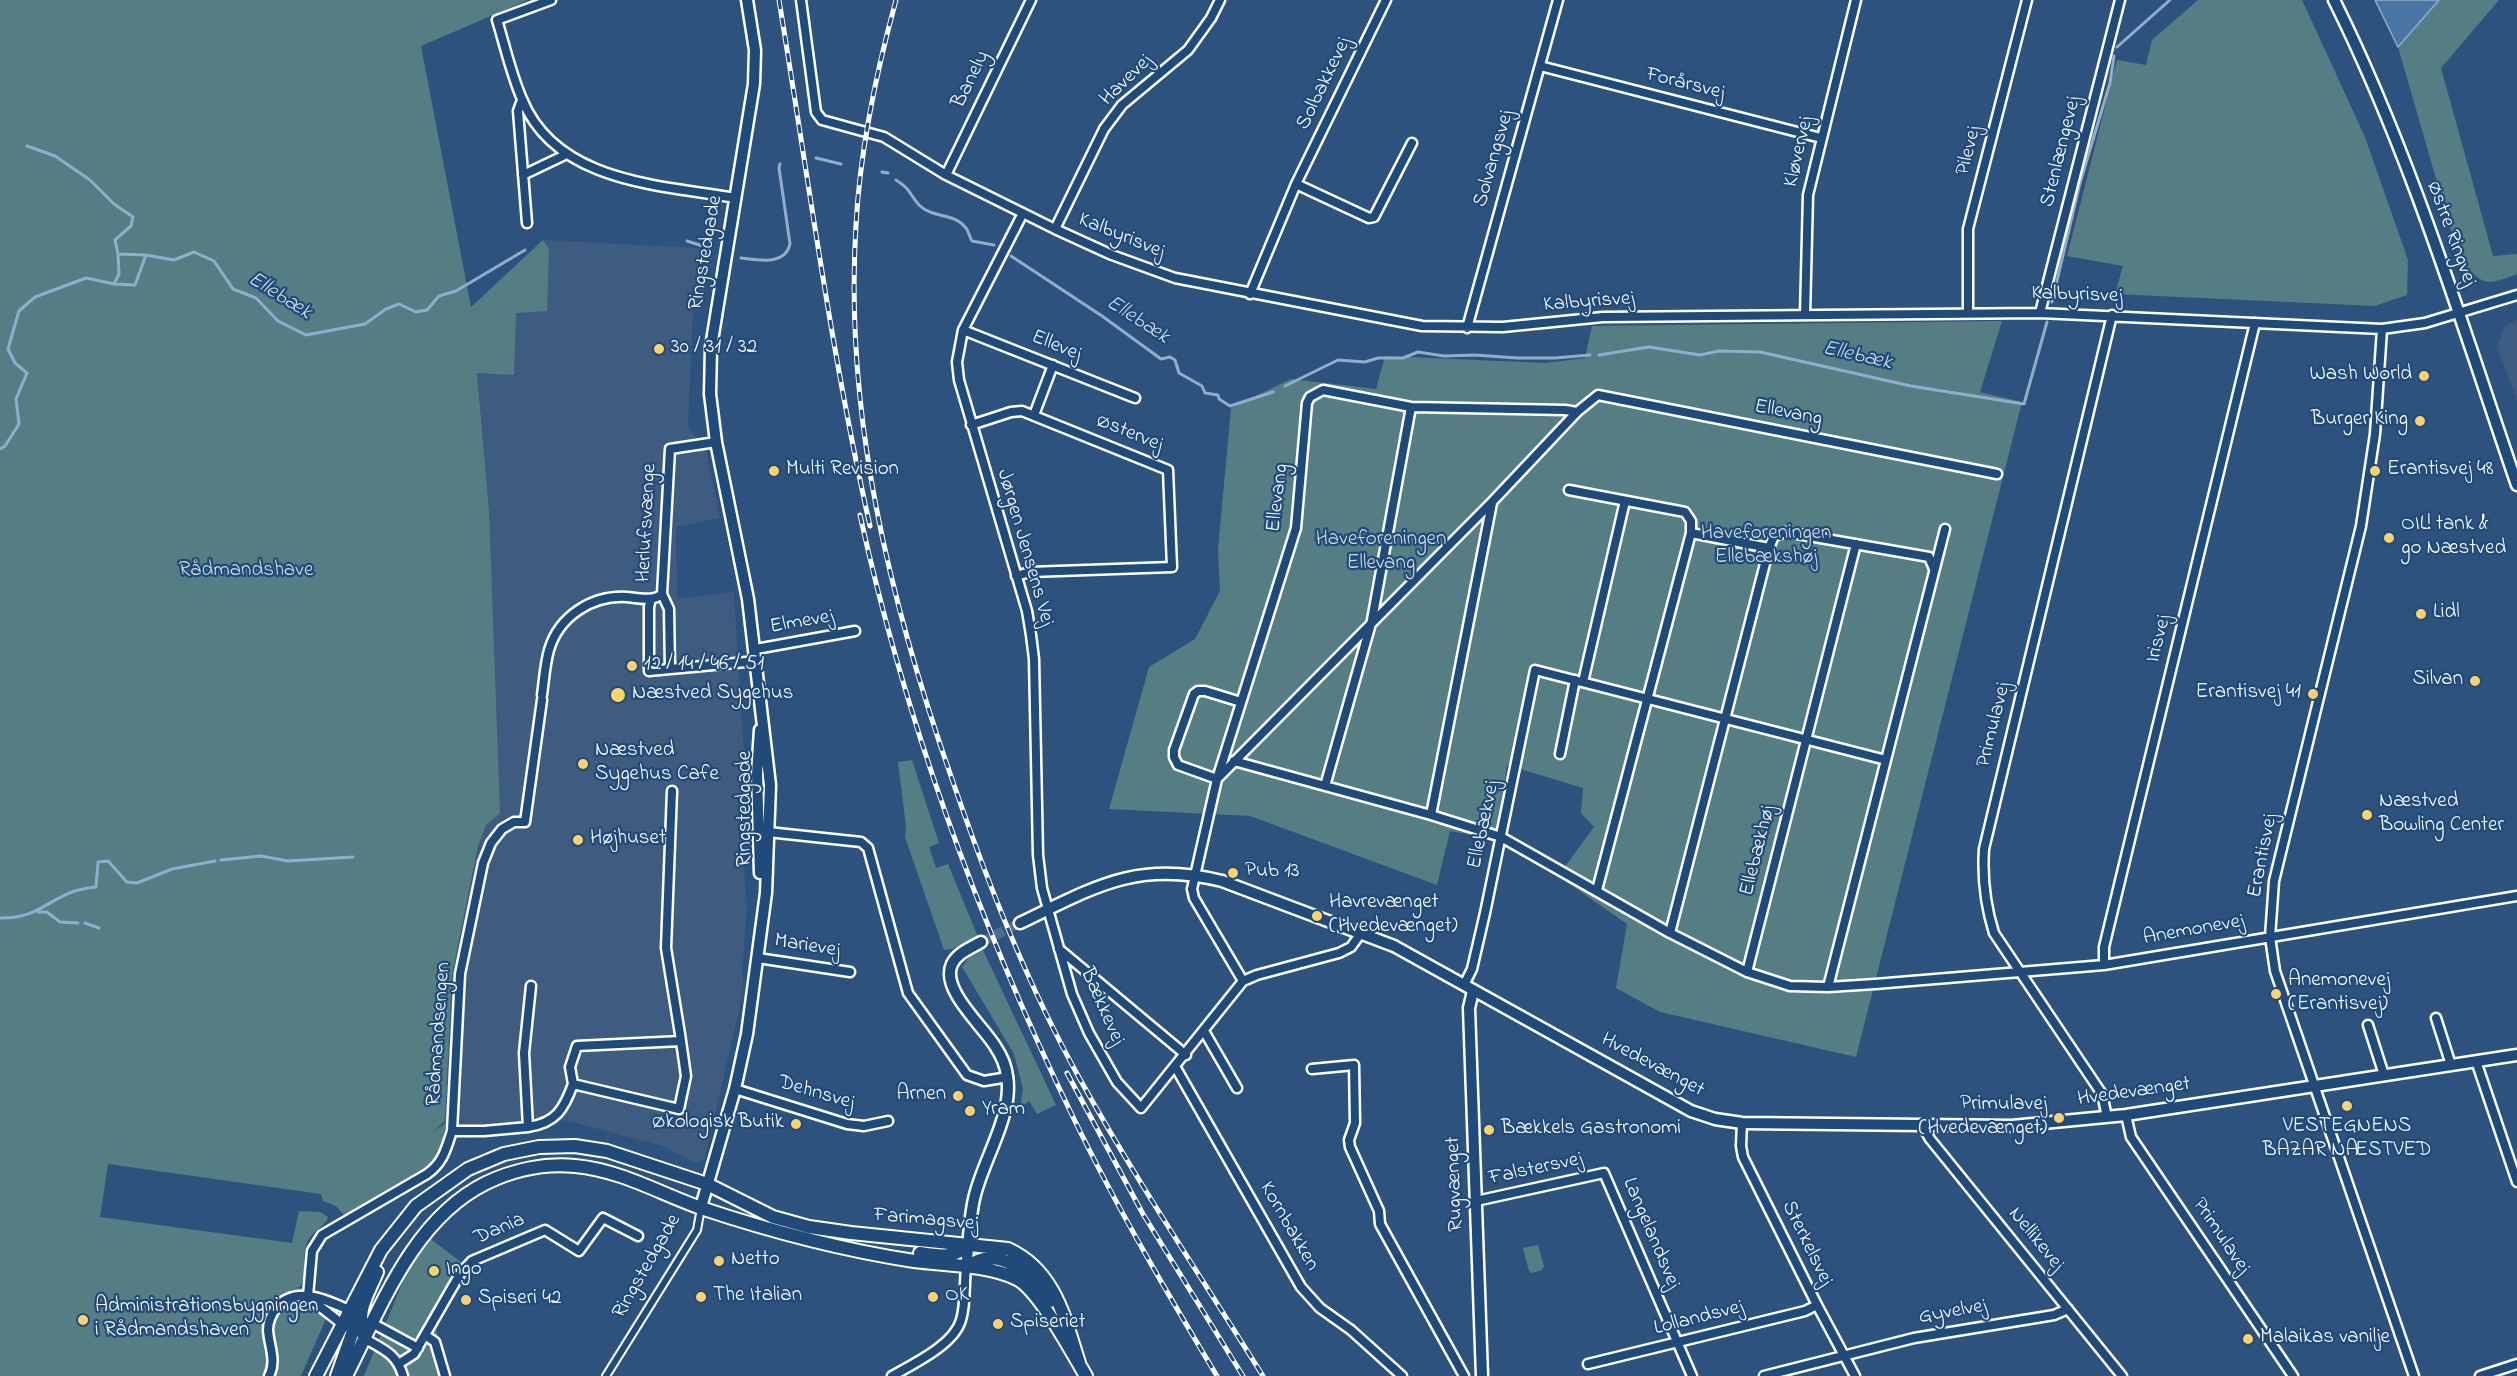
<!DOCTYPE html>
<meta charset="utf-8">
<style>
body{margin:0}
canvas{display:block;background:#2d527d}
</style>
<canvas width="2517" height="1376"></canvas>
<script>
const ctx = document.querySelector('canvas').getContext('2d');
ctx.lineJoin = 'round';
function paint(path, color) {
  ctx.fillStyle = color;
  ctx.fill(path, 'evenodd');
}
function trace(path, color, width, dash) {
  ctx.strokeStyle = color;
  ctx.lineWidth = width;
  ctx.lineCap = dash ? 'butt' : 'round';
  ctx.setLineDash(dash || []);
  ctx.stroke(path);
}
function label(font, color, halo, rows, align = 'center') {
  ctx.font = font + ' "Indie Flower",sans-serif';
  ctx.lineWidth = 4.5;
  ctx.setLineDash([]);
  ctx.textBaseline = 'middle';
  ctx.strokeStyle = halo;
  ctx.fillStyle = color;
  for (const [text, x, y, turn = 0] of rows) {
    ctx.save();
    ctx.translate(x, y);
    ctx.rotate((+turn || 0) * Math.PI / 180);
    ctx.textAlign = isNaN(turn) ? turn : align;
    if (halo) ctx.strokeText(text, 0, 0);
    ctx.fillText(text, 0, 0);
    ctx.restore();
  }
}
paint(new Path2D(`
 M543,240L713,249L703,310L693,311L688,428L706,449L720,518L676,527L677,599L734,592L746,790L744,870L747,906L742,974L744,988L705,1158L696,1163L663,1146L564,1120L544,1129L465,1138L445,1121L452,975L478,846L486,825L489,509L472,308Z
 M2517,319V400L2497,347L2504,328Z`), '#3e5b80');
paint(new Path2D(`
 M0,0H528L421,46L471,307L543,240L549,249L547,311L516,313L514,375L477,373L489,509L500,813L486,825L478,846L452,975L445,1121L433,1132L446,1123L440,1155L425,1171L344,1215L336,1206L323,1201L321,1194L108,1164L100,1217L292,1243L299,1211L320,1212L328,1217C326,1226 314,1230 309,1239C300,1254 309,1273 300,1287L294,1288L312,1289L335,1298L301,1376H0Z
 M2198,0H2302L2365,137L2408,260L2407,295L2375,306L2115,294L2123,266L2067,256L2117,60L2146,65L2152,40Z
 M2439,0H2499L2441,68L2493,256L2517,254V274C2483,287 2483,285 2459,258L2398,47Z
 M2002,321L1980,392L2022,402L1856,1057L1660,1012L1616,988L1627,924L1558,876L1594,827L1581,813L1583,788L1507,765L1496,839L1450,831L1437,885L1250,816L1109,809L1149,667L1195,639L1220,591L1218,549L1231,408L1291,379L1376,389L1385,356L1546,363L1585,358L1592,326Z
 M912,760L939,843L929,847L936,868L948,864L978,937L953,949L944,950L905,837L906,826L898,762Z
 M982,948L1056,1105L1037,1114L1029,1101L1020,1108L1023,1089L1014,1054L962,967L969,957Z
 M428,1237L466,1266L434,1321L449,1376H364L406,1274Z
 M1538,1245L1544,1266L1542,1270L1532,1273L1529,1271L1523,1248Z`), '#547d84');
const water = new Path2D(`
 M2375,0H2439L2398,47Z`);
paint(water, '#4a76a5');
trace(water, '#92adc9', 1.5);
trace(new Path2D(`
 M2117,47L2170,0
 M27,146L55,156L90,180L114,204L133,217L131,226L115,240L118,254
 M816,158L841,164
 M882,172L888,173
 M896,180C912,190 909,194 919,205C933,219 954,212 966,228C969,232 969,236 972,241L994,245
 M687,241L709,248
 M1011,256L1102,316L1161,359L1170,357L1175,360L1179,373L1202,386L1205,393L1218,395L1219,399L1230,406L1273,392
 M741,258C759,260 785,266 790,244L779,168L780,164
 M114,284L135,285L146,255
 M2052,302L2080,183L2110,83L2114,56
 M1599,355L1649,347L1700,355L1719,351L1760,352L1911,386L2024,404L2047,322
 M1285,386L1338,360L1365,362L1378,358H1403L1418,352L1444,356L1475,355L1517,358H1555L1590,355
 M0,449L5,446L19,424L16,399L27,373L15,363L8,349L19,311L35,297L86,278L114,284L119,274L118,254L146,255L174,260L194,252L214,261L233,289L256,298L278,321L306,335L365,324L386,309L399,304L416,312L427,310L439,296L456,291L525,250
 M221,860L261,856L288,861L353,857
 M38,912H47L60,922L78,923
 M0,918C34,919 44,903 72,892C80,889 89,888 96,887L98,862L108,861L127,882L137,883L172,869L215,861
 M85,923L99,928`), '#92adc9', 3);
trace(new Path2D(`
 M981,942L1020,923`), '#4c6c90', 10, [10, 5]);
const pedestrian = new Path2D(`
 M606,1376L697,1230L701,1208`);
const minor = new Path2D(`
 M551,0L497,20C505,46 511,74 522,99C556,183 660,185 736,198
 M801,0L816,112L822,120L884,137L946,175L1055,229L1112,255L1175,278L1422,326L1503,327L1603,317L2040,313L2382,329L2425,323L2517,295
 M1540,66L1821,138
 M522,100L518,111L527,223
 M523,175L567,154
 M946,175L1031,0
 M1296,184L1369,218L1374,217L1412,143
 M1023,213L963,330L957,362L959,380L1027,611L1031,635L1034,659L1038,855L1042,888L1072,994L1089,1033L1117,1082L1141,1108L1243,981L1257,975L1339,953L1351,947L1361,933
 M1055,229L1104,129L1122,105L1188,50L1211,18L1220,0
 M1250,294L1296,184L1386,0
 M1968,313V229L2027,0
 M2040,313L2120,0
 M1805,315L1808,195L1856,0
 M1467,328L1558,0
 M2382,329L2375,434L2361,526L2274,881L2270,937L2275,971L2414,1376
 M963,330L1135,398
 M1034,415L1053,365
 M971,425L1011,412L1022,411L1168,470L1172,567L1030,572L1016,576
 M1569,490L1685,512L1691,521V533L1597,890
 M1691,533L1769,548
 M662,594L669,609L670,669
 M651,599L649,607V671L757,661
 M756,649L855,631
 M1583,682L1625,501
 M542,695C544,681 545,664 549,650C559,616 592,595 627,597C638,598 653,602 662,594L670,449L716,442
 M1241,702L1205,691H1198L1194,694L1174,750V757L1178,765L1217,779L1492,502L1577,412L1598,395L1997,474
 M1560,754L1575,680
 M1234,761L1431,815L1501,837L1670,933L1747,972L1790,986L1828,987L1875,984L2104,965L2517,896
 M1325,786L1372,620L1411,407
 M672,791L666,948L680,1034L686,1076L679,1109L573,1084L570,1067L577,1046L681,1041
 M1431,815L1492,503
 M768,832L861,842L868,848L908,993L967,1075L984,1081L1008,1077
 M1670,933L1769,548L1774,536L1786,532L1929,557L1934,569
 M1059,949L1186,1055
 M758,958L850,972
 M2104,965V947L2255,323
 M1747,972L1856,544
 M1243,981L1194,898L1192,889L1217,779L1296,528L1307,403L1310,397L1323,390L1411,407L1565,410L1577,412
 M1464,985L1472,969L1485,913L1535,670L1886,760
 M1828,987L1945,529
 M2436,1018L2451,1065
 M2368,1025L2384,1075
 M1204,1031L1237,1088
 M2476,1061L2517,1182
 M1176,1068L1301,1287L1320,1308L1351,1330L1402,1376
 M1312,1069L1354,1065L1355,1123L1349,1140L1350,1147L1379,1211L1380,1224L1464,1376
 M735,1089L847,1124L864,1126L888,1121
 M2126,1115L2131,1137L2293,1376
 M2107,1117L2102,1094L1994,933C1985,904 1982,879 1984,849L2112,315
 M1742,1123L1741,1146L1743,1157L1817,1305L1855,1376
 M1922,1125L1930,1139L2122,1376
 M528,1127C556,1123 564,1109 573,1084
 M452,1131H484L528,1127L524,1053L531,986
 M1476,1201L1604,1173L1692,1376
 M308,1296L312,1251L322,1235L427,1174C443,1163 446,1149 452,1131L460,974L483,863L491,843L502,829L514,822H525L542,700
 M309,1298L346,1327
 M370,1322L418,1348
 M425,1335L435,1342L445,1376
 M362,1337C382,1349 397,1353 403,1376
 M400,1363L414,1354L460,1274L472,1261L545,1230L579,1251L603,1218L638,1236
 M1588,1364L1805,1311L1817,1305
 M269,1376C277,1361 269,1346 268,1330C268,1322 271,1315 276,1308C296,1284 330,1301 353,1312
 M892,1376C913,1364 954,1345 961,1320C966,1304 964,1284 966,1268
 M1764,1376L1914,1338L2054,1315L2068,1309
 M2480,1376L2517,1364`);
const tertiary = new Path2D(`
 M2334,0C2411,155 2461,322 2517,485
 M760,730L757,774L760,873
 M1020,923C1095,887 1136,860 1222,881L1394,946L1691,1111L1715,1119L1742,1123L2012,1126L2126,1115L2517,1055
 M1473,991L1469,1008L1482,1376
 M701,1207L735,1089L747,1034L766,893L770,785L748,599L716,442L710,394L711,347L754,84L755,50L747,0
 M966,1268C969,1245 969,1221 974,1199C982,1161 1014,1115 1007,1076C1006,1066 1001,1055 995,1046C983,1026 940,989 952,964C957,953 971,948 981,942`);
const secondary = new Path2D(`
 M920,1253C939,1256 955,1259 969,1244
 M966,1268C999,1241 1031,1276 1050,1301
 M365,1339C355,1311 366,1298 377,1272
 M316,1376L381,1250L416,1206L468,1169L504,1154L539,1147L575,1146L607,1151L707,1184L773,1217L809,1227L851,1233L1008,1249C1056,1271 1065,1320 1080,1366
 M337,1376L353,1331L351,1317
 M346,1376C381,1307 413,1219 486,1183C513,1170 545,1163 575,1166C620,1170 659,1193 701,1208C770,1231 842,1250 914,1261C946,1265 989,1265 1017,1279C1039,1290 1072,1353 1086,1376`);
trace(pedestrian, '#fff', 10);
trace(minor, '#fff', 13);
trace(tertiary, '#fff', 15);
trace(secondary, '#fff', 16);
trace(pedestrian, '#1f4a7a', 6);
trace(minor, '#1f4a7a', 8);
trace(tertiary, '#1f4a7a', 10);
trace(secondary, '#1f4a7a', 12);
const rail = new Path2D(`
 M779,0C808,176 831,353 870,526
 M896,0C876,73 860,150 856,225C844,416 890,603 953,782C988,884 1028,986 1081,1081C1137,1182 1202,1278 1263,1376
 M860,515C906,724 980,925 1073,1117C1116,1206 1166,1291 1217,1376
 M1067,1073L1143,1214L1243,1376`);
trace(rail, '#fff', 5);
trace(rail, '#1f4a7a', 3, [9]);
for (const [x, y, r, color] of [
 [659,349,6,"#ffd166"],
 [2424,376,6,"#ffd166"],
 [2420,421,6,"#ffd166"],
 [774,471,6,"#ffd166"],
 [2375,471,6,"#ffd166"],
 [2389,538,6,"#ffd166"],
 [2421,614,6,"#ffd166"],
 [632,666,6,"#ffd166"],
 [2475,681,6,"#ffd166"],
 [2313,694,6,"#ffd166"],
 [618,695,8,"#ffd166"],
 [583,764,6,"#ffd166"],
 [2367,815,6,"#ffd166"],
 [578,840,6,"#ffd166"],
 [1233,873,6,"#ffd166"],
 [1317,916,6,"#ffd166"],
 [2276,994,6,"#ffd166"],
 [958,1096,6,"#ffd166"],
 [2347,1106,6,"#ffd166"],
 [970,1111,6,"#ffd166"],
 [2059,1118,6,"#ffd166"],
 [796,1124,6,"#ffd166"],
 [1489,1130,6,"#ffd166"],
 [719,1261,6,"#ffd166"],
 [434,1271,6,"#ffd166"],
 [701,1297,6,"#ffd166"],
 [933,1297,6,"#ffd166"],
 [466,1300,6,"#ffd166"],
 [83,1320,6,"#ffd166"],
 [998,1324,6,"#ffd166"],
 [2248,1339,6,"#ffd166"]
]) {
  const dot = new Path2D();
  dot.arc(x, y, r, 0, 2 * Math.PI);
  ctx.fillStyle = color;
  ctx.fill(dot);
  trace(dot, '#1f4a7a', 2);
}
label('21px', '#fff', '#1f4a7a', [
 ["Banely",972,80,-64],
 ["Havevej",1127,81,-44],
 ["Solbakkevej",1325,84,-64],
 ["Forårsvej",1685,85,14],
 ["Pilevej",1970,151,-76],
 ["Kløvervej",1800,152,-77],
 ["Stenlængevej",2062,152,-76],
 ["Solvangsvej",1495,159,-74],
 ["Østre Ringvej",2450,234,70],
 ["Kalbyrisvej",1121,237,22],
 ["Ringstedgade",707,253,-80],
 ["Kalbyrisvej",2077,296,2],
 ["Kalbyrisvej",1589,303,-4],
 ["Ellevej",1056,347,22],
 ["Ellevang",1788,414,11],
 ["Østervej",1129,434,22],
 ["Ellevang",1279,498,-83],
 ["Herlufsvænge",648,523,-87],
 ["Jørgen Jensens Vej",1024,548,74],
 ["Elmevej",802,623,-10],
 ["Irisvej",2160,639,-76],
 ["Primulavej",1995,725,-76],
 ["Ringstedgade",747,809,-90],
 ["Ellebækvej",1485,825,-78],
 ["Ellebækhøj",1759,851,-76],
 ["Erantisvej",2264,856,-79],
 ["Anemonevej",2194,931,-10],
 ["Marievej",807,947,9],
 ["Bækkevej",1101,1007,66],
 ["Rådmandsengen",440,1034,-86],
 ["Hvedevænget",1652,1066,28],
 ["Hvedevænget",2134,1093,-8],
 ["Dehnsvej",816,1094,16],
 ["Falstersvej",1536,1170,-12],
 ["Rugvænget",1456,1184,-92],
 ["Farimagsvej",926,1221,5],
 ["Kornbakken",1288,1227,60],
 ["Dania",500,1230,-23],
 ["Langelandsvej",1650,1234,67],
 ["Primulavej",2220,1237,56],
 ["Nellikevej",2035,1240,51],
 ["Sterkelsvej",1806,1244,64],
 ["Ringstedgade",648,1267,-60],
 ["Gyvelvej",1953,1313,-10],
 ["Lollandsvej",1699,1319,-14]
]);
label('21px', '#fff', '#1f4a7a', [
 ["30 / 31 / 32",671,349],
 ["Wash World",2412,376,"right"],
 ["Burger King",2408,421,"right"],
 ["Multi Revision",786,471],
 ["Erantisvej 48",2387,471],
 ["OIL! tank &",2401,526],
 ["go Næstved",2401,550],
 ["Lidl",2433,614],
 ["12 / 14 / 46 / 51",644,666],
 ["Silvan",2463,681,"right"],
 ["Erantisvej 41",2301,694,"right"],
 ["Næstved Sygehus",632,695],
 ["Næstved",595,752],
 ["Sygehus Cafe",595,776],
 ["Næstved",2379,803],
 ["Bowling Center",2379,827],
 ["Højhuset",590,840],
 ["Pub 13",1245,873],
 ["Havrevænget",1329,904],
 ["(Hvedevænget)",1329,928],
 ["Anemonevej",2288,982],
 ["(Erantisvej)",2288,1006],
 ["Arnen",946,1096,"right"],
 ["Primulavej",2047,1106,"right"],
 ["(Hvedevænget)",2047,1130,"right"],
 ["Yram",982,1111],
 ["Økologisk Butik",784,1124,"right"],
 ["VESTEGNENS",2347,1128,"center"],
 ["BAZAR NÆSTVED",2347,1152,"center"],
 ["Bækkels Gastronomi",1501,1130],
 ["Netto",731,1261],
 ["Ingo",446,1271],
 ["The Italian",713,1297],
 ["OK",945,1297],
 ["Spiseri 42",478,1300],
 ["Administrationsbygningen",95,1308],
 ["i Rådmandshaven",95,1332],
 ["Spiseriet",1010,1324],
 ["Malaikas vanilje",2260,1339]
], 'left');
label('21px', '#d4dee0', '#1f4a7a', [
 ["Haveforeningen",1766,535],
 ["Ellebækshøj",1766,559],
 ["Haveforeningen",1381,541],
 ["Ellevang",1381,565],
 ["Rådmandshave",246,572]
]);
label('italic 22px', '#d2dde8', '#1f4a7a', [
 ["Ellebæk",279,297,32],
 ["Ellebæk",1137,321,33],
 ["Ellebæk",1857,357,13]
]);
</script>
